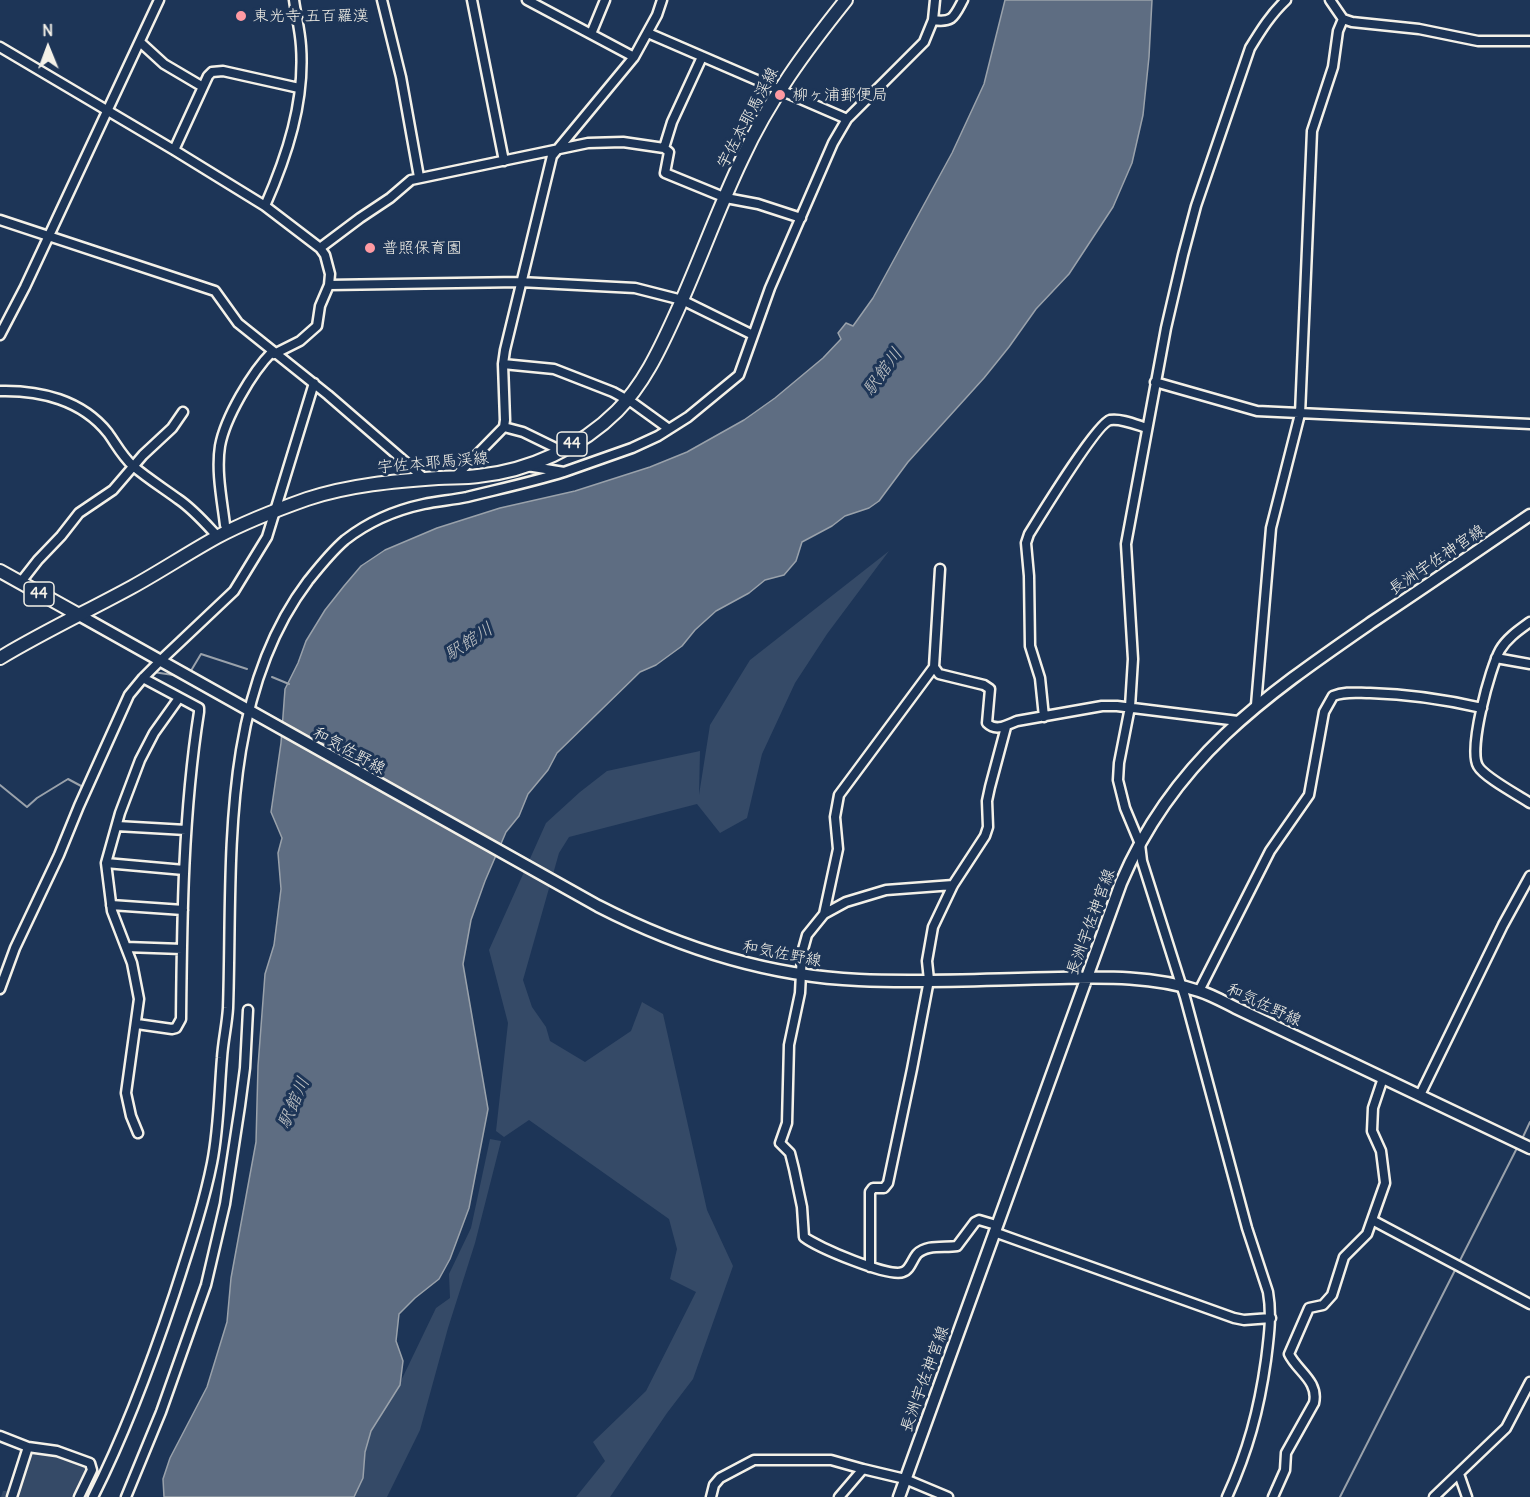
<!DOCTYPE html>
<meta charset="utf-8">
<style>
body{margin:0}
#map{position:relative;width:1530px;height:1497px;overflow:hidden;background:#1d3557;font-family:Delius,sans-serif}
canvas{display:block}
.north{position:absolute;left:18px;top:18px;width:60px;height:60px;-webkit-text-stroke:4px #1d3557;paint-order:stroke;rotate:359deg;font-size:16px;font-weight:700;line-height:24px;text-align:center;color:#f4f1e8}
.north::after{content:'';display:block;margin:auto;width:21px;height:27px;background:#f4f1e8;clip-path:polygon(50% 0,100% 100%,50% 72%,0 100%)}
</style>
<div id="map">
<canvas width="1530" height="1497"></canvas>
<div class="north">N</div>
</div>
<script>
const ctx = document.querySelector('canvas').getContext('2d');
ctx.lineJoin = 'round';
function paint(path, color) {
  ctx.fillStyle = color;
  ctx.fill(path, 'evenodd');
}
function trace(path, color, width, dash) {
  ctx.strokeStyle = color;
  ctx.lineWidth = width;
  ctx.lineCap = dash ? 'butt' : 'round';
  ctx.setLineDash(dash || []);
  ctx.stroke(path);
}
function label(font, color, halo, rows, align = 'center') {
  ctx.font = font + ' Delius,"Klee One",sans-serif';
  ctx.lineWidth = 6;
  ctx.setLineDash([]);
  ctx.textBaseline = 'middle';
  ctx.strokeStyle = halo;
  ctx.fillStyle = color;
  for (const [text, x, y, turn = 0] of rows) {
    ctx.save();
    ctx.translate(x, y);
    ctx.rotate((+turn || 0) * Math.PI / 180);
    ctx.textAlign = isNaN(turn) ? turn : align;
    if (halo) ctx.strokeText(text, 0, 0);
    ctx.fillText(text, 0, 0);
    ctx.restore();
  }
}
paint(new Path2D(`
 M889,551L827,634L795,683L762,754L747,818L720,833L697,804L569,837L559,853L523,980L532,1007L546,1027L550,1041L585,1062L631,1031L642,1002L663,1014L707,1210L733,1266L693,1379L667,1413L610,1497H576L605,1461L593,1442L646,1391L696,1292L670,1279L677,1249L669,1219L529,1120L504,1137L496,1131L508,1023L489,950L546,823L580,792L607,771L700,751L699,795L710,725L750,660Z
 M490,1139L501,1141L475,1243L448,1328L420,1430L387,1497H354L363,1478L365,1452L371,1431L399,1385L436,1308L450,1298L449,1274L471,1228Z
 M29,1451H45L86,1463L90,1468L77,1497H1L3,1491H11Z`), '#354a67');
const water = new Path2D(`
 M1005,0H1152L1149,57L1143,115L1132,163L1113,207L1069,274L1036,309L1009,347L984,378L908,462L879,501L869,508L845,516L832,526L802,542L796,561L784,575L765,580L749,593L716,611L695,630L682,646L656,665L640,672L557,753L548,770L528,794L519,816L506,832L485,881L471,920L463,964L488,1109L469,1208L450,1259L439,1279L415,1298L399,1314L396,1341L403,1361L400,1385L371,1431L365,1452L363,1478L354,1497H164L163,1479L170,1458L207,1387L227,1322L231,1278L256,1142L258,1066L265,974L274,945L281,889L278,853L282,838L271,812L281,743L285,689L298,663L306,641L325,610L344,586L361,566L385,550L437,528L500,508L575,491L650,467L687,452L744,420L775,398L823,358L841,339L838,333L846,323L853,326L873,298L952,153L984,84Z`);
paint(water, '#5e6d82');
trace(water, '#9aa2ab', 1.5);
trace(new Path2D(`
 M153,672L180,676
 M189,674L201,654L247,669
 M272,677L289,684
 M128,690L138,676L144,672
 M0,785L27,807L37,798L68,779L83,787
 M1522,1139L1530,1122
 M1340,1497L1518,1146`), '#9aa2ab', 2);
const street = new Path2D(`
 M382,0L401,77L419,177
 M472,0L504,161
 M527,0L634,57
 M1330,0L1343,19L1352,22L1419,29L1478,41H1530
 M933,20C953,23 954,17 963,0
 M648,33L847,119
 M591,34L605,0
 M140,42L164,64L203,87
 M0,47L174,150L265,206L320,248L325,255L330,274L329,285L320,306L317,326L300,341L274,354
 M664,148L672,122L702,57
 M174,150L208,76L212,72L223,71L299,88
 M265,206C287,156 305,102 301,46C300,30 296,15 294,0
 M0,220L215,291L238,323L328,395L425,479
 M320,248L360,218L390,198L411,180L588,143L623,142L664,148L669,152L665,173L726,198L758,204L801,218
 M329,285L520,282L635,288L682,300L753,335
 M0,335L25,287L159,0
 M503,364L554,369L613,392L633,403L669,429
 M1155,382L1257,411L1530,424
 M0,391C40,390 82,400 108,433C116,444 122,456 133,466C147,478 163,488 178,499C193,509 205,523 218,537
 M504,427L523,432L562,451
 M527,466L564,472L632,448L658,436L688,417L739,375L770,288L833,143L847,119L924,42L933,20L935,0
 M455,477L504,427L505,420L503,364L505,350L552,156L634,57L657,15L662,0
 M228,532L225,525C222,500 216,471 220,446C225,418 252,372 272,352
 M940,569L934,667L939,674L984,685L990,689L987,723C996,732 1007,725 1017,721L1102,706H1117L1238,721
 M20,583L38,560L61,536L79,513L113,490L143,455L172,428L183,412
 M1530,622C1519,630 1507,638 1500,650C1490,668 1468,749 1478,766C1484,777 1518,795 1530,803
 M1496,658L1530,664
 M1256,705L1271,528L1300,414L1312,131L1333,67L1338,31L1343,19
 M1044,717L1040,678L1030,646L1029,576L1026,543L1029,534C1039,518 1097,423 1110,420C1121,418 1137,425 1147,428
 M117,826L186,830
 M106,863L184,870
 M953,885L886,890L846,902L824,914L807,935L802,953L800,993L789,1045L787,1123L780,1143L790,1153L794,1169L802,1207L804,1237C817,1247 889,1278 903,1272C910,1270 912,1260 917,1254C927,1244 944,1248 957,1246L975,1222L979,1220L996,1225
 M111,905L183,910
 M824,914L838,849L835,817L839,795L934,667
 M126,947L182,949
 M0,989L15,948L59,855L79,806L129,695L143,678L160,661L234,591L267,537L314,383
 M1199,991L1270,851L1309,795L1324,712L1333,696C1345,691 1357,693 1370,693C1409,694 1443,699 1482,708
 M137,1024L172,1029L176,1028L181,1019C182,917 183,814 199,712V708L143,678
 M1420,1095L1503,925L1530,876
 M138,1133L131,1116L126,1093L139,999L132,963L112,911L106,863L120,813L140,760L154,733L179,698
 M1372,1220L1530,1304
 M994,1232L1234,1318L1244,1320L1271,1318
 M870,1267V1192L873,1188H884L888,1183L912,1069L929,980L927,961L933,927L953,885L985,836L988,827L987,801L990,787L1006,727
 M0,1436L28,1447L57,1451L90,1463L92,1470L79,1497
 M1459,1474L1467,1497
 M12,1497L28,1447
 M93,1497C126,1432 151,1364 174,1295C188,1251 203,1208 212,1163C219,1128 219,1093 222,1058C223,1041 227,1025 228,1008C233,867 218,700 308,581C320,566 331,552 345,540C368,522 396,510 424,504C438,501 453,500 467,497C499,489 532,482 564,472
 M126,1497L161,1412L206,1285L225,1204L240,1106L245,1068L248,1010
 M711,1497L714,1485L720,1478L754,1460H831L863,1469
 M839,1497L863,1469L905,1479L948,1497
 M1227,1497C1248,1451 1259,1410 1266,1360C1269,1336 1272,1315 1268,1292L1247,1228L1185,997L1142,861L1140,844L1125,808L1118,780L1119,763L1130,707L1133,659L1126,544L1166,328L1183,255L1196,206L1250,48C1261,30 1271,14 1286,0
 M1273,1497L1285,1470L1286,1453L1314,1403C1319,1381 1297,1371 1289,1354L1309,1308L1323,1305L1332,1295L1344,1257L1367,1234L1385,1183L1381,1151L1372,1131L1373,1108L1383,1078
 M1434,1497L1506,1428L1530,1382`);
const secondary = new Path2D(`
 M79,615L598,906C680,948 767,976 859,980C925,983 993,979 1059,978C1106,977 1154,976 1199,991C1212,995 1224,1002 1236,1008L1530,1148
 M899,1497L1121,883C1174,758 1265,696 1372,622C1425,587 1477,551 1530,515`);
const primary = new Path2D(`
 M0,571L79,615
 M0,658C43,632 88,611 132,587C161,571 188,553 217,537C245,522 276,510 307,499C349,485 395,481 438,478C451,477 465,478 478,476C529,471 581,447 617,411C643,385 659,351 674,318C698,266 717,211 742,159C769,100 806,50 846,0`);
trace(street, '#f4f1e8', 13);
trace(secondary, '#f4f1e8', 15);
trace(primary, '#f4f1e8', 16);
trace(street, '#1d3557', 8);
trace(secondary, '#1d3557', 10);
trace(primary, '#1d3557', 12);
for (const [x, y, r, color] of [
 [241,16,6,"#ff9aa2"],
 [780,95,6,"#ff9aa2"],
 [370,248,6,"#ff9aa2"]
]) {
  const dot = new Path2D();
  dot.arc(x, y, r, 0, 2 * Math.PI);
  ctx.fillStyle = color;
  ctx.fill(dot);
  trace(dot, '#1d3557', 2);
}
for (const [x, y, w] of [
 [572,444,30],
 [39,594,30]
]) {
  const box = new Path2D();
  box.roundRect(x - w / 2, y - 12, w, 24, 4.5);
  ctx.fillStyle = '#1d3557';
  ctx.fill(box);
  trace(box, '#f4f1e8', 1.5);
}
label('bold 15px', '#f4f1e8', null, [
 ["44",572,444],
 ["44",39,594]
]);
label('16px', '#f4f1e8', '#1d3557', [
 ["東光寺 五百羅漢",253,16],
 ["柳ヶ浦郵便局",792,95],
 ["普照保育園",382,248]
], 'left');
label('16px', '#f4f1e8', '#1d3557', [
 ["宇佐本耶馬渓線",748,118,-62],
 ["宇佐本耶馬渓線",433,463,-5],
 ["長洲宇佐神宮線",1437,560,-34],
 ["和気佐野線",349,751,29],
 ["長洲宇佐神宮線",1091,922,-70],
 ["和気佐野線",782,954,11],
 ["和気佐野線",1264,1005,25],
 ["長洲宇佐神宮線",925,1379,-70]
]);
label('italic 18px', '#c0c3c4', '#1d3557', [
 ["駅館川",883,372,-54],
 ["駅館川",469,642,-33],
 ["駅館川",294,1103,-66]
]);
</script>
